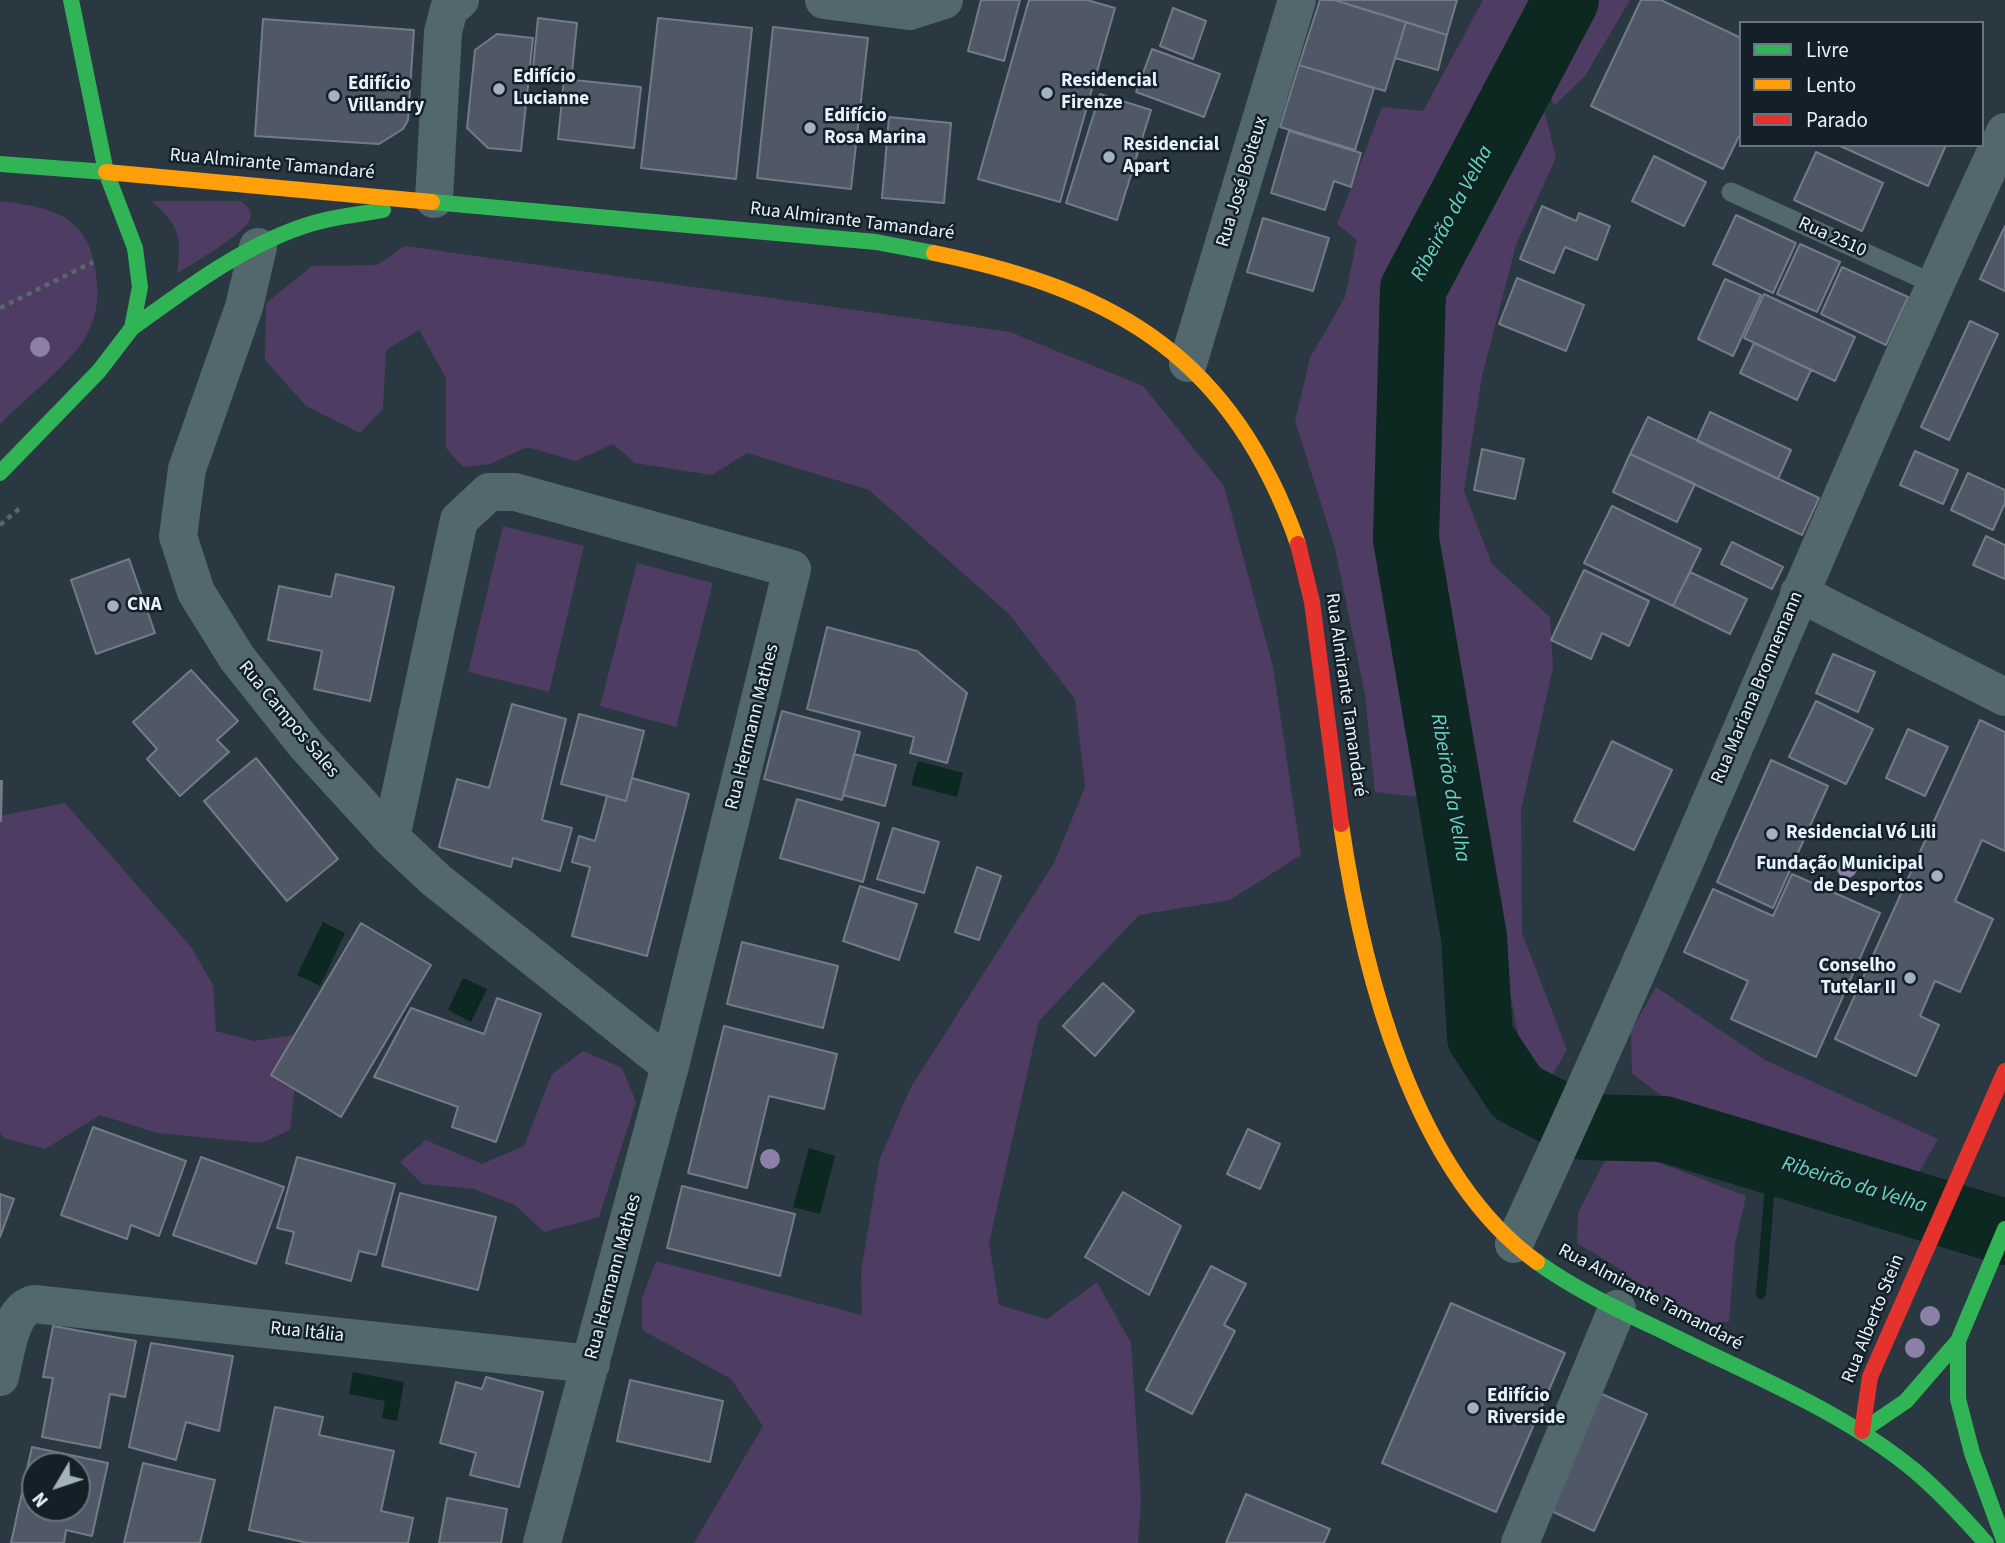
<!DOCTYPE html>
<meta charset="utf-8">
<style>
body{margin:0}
#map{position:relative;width:2005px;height:1543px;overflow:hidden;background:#2a3842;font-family:"Source Sans 3",sans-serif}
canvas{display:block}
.legend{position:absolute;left:1739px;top:21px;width:245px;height:126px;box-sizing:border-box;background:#142028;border:2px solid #68747d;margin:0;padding:9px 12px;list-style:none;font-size:21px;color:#e6f3fc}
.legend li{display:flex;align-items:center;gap:14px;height:35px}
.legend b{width:35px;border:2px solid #68747d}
.north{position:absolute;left:21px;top:1452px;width:70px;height:70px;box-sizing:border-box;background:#142028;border:2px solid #68747d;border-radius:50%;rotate:231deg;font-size:19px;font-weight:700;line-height:28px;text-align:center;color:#e6f3fc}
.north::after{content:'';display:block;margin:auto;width:24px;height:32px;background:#a4b2bb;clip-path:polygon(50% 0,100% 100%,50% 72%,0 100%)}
</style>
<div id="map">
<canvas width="2005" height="1543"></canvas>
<ul class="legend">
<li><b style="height:9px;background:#30b455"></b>Livre</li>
<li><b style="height:9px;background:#ff9f0a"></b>Lento</li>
<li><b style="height:9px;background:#e5322d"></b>Parado</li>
</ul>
<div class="north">N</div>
</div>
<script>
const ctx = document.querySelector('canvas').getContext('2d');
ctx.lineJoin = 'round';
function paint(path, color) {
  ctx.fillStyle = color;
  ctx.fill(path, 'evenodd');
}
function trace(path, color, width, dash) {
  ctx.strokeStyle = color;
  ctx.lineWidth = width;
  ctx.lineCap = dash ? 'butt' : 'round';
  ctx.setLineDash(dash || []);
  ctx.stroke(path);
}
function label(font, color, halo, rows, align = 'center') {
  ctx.font = font + ' "Source Sans 3",sans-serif';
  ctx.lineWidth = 5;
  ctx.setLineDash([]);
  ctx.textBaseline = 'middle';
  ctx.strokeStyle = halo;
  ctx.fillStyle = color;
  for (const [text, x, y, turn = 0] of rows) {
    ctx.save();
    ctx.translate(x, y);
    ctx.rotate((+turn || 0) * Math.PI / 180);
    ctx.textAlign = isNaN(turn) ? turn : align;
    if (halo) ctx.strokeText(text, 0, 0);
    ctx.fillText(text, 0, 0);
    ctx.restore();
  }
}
paint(new Path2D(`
 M1483,0H1544L1413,236L1379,306L1397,661L1418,694L1436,799L1375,792L1365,695L1335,548L1295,421L1310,358L1345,297L1357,240L1337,224L1382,107L1423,111Z
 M1583,0H1630L1585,76L1554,106L1547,85Z
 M1545,113L1556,158L1516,245L1482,376L1464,491L1492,564L1550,617L1553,668L1521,810L1522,933L1567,1050L1548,1082L1524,1067L1483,848L1457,682L1441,575L1435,458L1442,294L1529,118Z
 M0,201C58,208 93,218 97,284C99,305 94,326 81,344C60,372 25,399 0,424Z
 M151,201H241C247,206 253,211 250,219C245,234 191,264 177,274C182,237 180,225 151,201Z
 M405,246L1010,332L1143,386L1224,486L1273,667L1301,855L1230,900L1139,915L1039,1021L989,1243L999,1305L1047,1319L1097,1282L1131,1343L1141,1499L1138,1543H694L763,1426L731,1379L642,1330V1298L656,1261L862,1315L861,1272L880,1158L911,1087L1054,863L1085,787L1075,699L1009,614L869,490L747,453L712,475L635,463L613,444L576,461L527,447L490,464L463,467L446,448V378L419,330L386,350L383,409L360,433L306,406L265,360L266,303L312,266L377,265Z
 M503,526L584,546L549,692L468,672Z
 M637,563L713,583L676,727L600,706Z
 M65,803L191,947L213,985L216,1031L254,1041L301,1034L290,1130L261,1143L157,1133L100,1115L45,1149L4,1138L0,1132V816Z
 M1656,987L1765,1060L1938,1139L1909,1190C1833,1161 1754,1144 1681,1107C1664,1099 1648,1085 1632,1074L1631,1031Z
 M583,1051L622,1068L636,1102L599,1217L544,1232L515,1205L474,1189L422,1184L400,1162L426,1140L482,1164L524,1146L552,1074Z
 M1613,1145L1746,1196L1735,1244L1729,1322L1693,1324L1618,1268L1577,1243L1578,1213Z`), '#4e3c62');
paint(new Path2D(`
 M918,761L963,773L957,797L911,785Z
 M323,922L345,933L320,986L297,975Z
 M463,978L487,989L471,1022L448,1010Z
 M809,1148L835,1156L820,1214L793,1207Z
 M353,1372L404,1382L397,1421L382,1418L385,1401L349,1394Z`), '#0d2721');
trace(new Path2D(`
 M1761,1294L1772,1162`), '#0d2721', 10);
trace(new Path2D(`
 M1566,0L1413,289L1406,539L1474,937L1480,1037L1517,1093L1583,1127L1664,1129L2005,1232`), '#0d2721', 66);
const building = new Path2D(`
 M981,0H1020L1004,61L968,51Z
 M1029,0H1087L1115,8L1060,202L978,179Z
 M1320,0H1334L1406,22L1385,91L1299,65Z
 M1334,0H1457L1447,35Z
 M1641,0H1661L1741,38V132L1723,169L1591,106Z
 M1173,8L1206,21L1193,59L1160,46Z
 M538,18L577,23L572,72L533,68Z
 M658,18L752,28L736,179L641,168Z
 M263,19L414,30L408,120L403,129L379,144L255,136Z
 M1406,22L1447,35L1438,70L1395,58Z
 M773,27L868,38L851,189L757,178Z
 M497,34L533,38L521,151L488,148L467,128L475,50Z
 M1152,49L1220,74L1204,117L1136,92Z
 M1299,65L1374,88L1355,150L1280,127Z
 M564,79L641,87L634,148L558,139Z
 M1100,94L1151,110L1117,220L1066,203Z
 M889,117L951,123L944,203L882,198Z
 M1289,131L1361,153L1351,187L1334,181L1325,210L1271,193Z
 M1838,145H1946L1928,186Z
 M1816,152L1883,183L1862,231L1794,200Z
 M1654,156L1706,182L1684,226L1632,201Z
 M1542,206L1576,221L1579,213L1610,226L1597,260L1565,247L1554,273L1520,259Z
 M1736,215L1796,243L1773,293L1713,264Z
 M1263,218L1329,238L1313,291L1247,272Z
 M2005,226V291L1980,279Z
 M1800,244L1840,262L1817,312L1777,294Z
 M1842,267L1908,297L1886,345L1821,314Z
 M1517,278L1584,305L1566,351L1499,324Z
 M1725,279L1761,295L1733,356L1698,339Z
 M1764,294L1855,337L1835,381L1744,338Z
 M1970,321L1998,334L1949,440L1921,427Z
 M1754,343L1811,370L1797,400L1740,373Z
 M1710,412L1791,450L1778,479L1697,441Z
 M1648,417L1819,498L1802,535L1630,454Z
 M1482,449L1524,459L1515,499L1474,490Z
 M1915,451L1958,470L1943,504L1900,485Z
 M1630,454L1695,484L1677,522L1613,492Z
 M1968,473L2005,490V503L1993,530L1951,510Z
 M1612,506L1701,549L1673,606L1584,563Z
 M1986,536L2005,545V579L1973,565Z
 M1732,542L1783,567L1772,589L1721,564Z
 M129,559L155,633L96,654L71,580Z
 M1584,570L1649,601L1629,646L1602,633L1591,659L1551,640Z
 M1690,572L1747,599L1730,634L1673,606Z
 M336,574L394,587L370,701L314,689L322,651L268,640L279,586L331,597Z
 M827,627L917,651L967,693L947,763L910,753L914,737L807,709Z
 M1833,654L1875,672L1858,712L1816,693Z
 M191,670L238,721L217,740L229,752L180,796L147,759L157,749L133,722Z
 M1816,701L1873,729L1846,784L1789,757Z
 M512,704L566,719L542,820L572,828L560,871L513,858L511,867L439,847L457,779L489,788Z
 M782,711L860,732L842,800L764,779Z
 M579,714L644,731L626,801L561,784Z
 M1980,720L2005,732V851L1982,840L1955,901L1993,919L1960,992L1935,981L1920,1016L1939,1025L1916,1076L1835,1039Z
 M1908,729L1948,747L1925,796L1886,778Z
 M1612,741L1672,770L1634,850L1574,821Z
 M854,754L896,765L885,806L843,795Z
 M256,758L338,859L287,901L204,801Z
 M1771,760L1828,786L1773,908L1717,882Z
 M632,778L689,794L647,956L572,936L590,867L572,862L579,836L595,841L607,796L626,801Z
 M0,781H2L1,821H0Z
 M797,799L879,823L863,882L780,858Z
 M893,828L939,842L924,893L877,879Z
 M977,867L1001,876L979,940L955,932Z
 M1792,874L1880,913L1816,1057L1731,1019L1748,981L1684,952L1713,889L1773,916Z
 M860,886L917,904L899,960L843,941Z
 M361,923L431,965L341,1117L271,1075Z
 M742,942L838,966L823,1028L727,1004Z
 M1103,983L1134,1011L1095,1056L1063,1026Z
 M497,998L541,1014L496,1142L452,1127L458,1107L374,1077L411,1008L484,1034Z
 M724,1026L837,1054L824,1109L769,1096L747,1188L688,1173Z
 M93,1127L186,1161L159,1236L131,1225L127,1239L61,1215Z
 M1248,1129L1280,1144L1260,1189L1227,1174Z
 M201,1157L284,1187L256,1264L173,1235Z
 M297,1157L395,1184L376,1255L359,1251L351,1281L286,1263L294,1232L277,1228Z
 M682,1186L795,1214L780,1276L667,1248Z
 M1123,1192L1181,1226L1149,1295L1085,1257Z
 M400,1193L496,1217L478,1290L382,1266Z
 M0,1194L14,1199L0,1237Z
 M1211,1266L1246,1284L1224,1325L1235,1331L1192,1414L1146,1390Z
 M1451,1303L1565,1353L1496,1512L1382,1463Z
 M53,1326L136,1341L125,1397L110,1394L100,1448L42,1437L53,1378L43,1377Z
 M151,1343L233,1356L219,1431L186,1422L176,1460L129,1447Z
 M486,1377L543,1392L519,1487L470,1475L476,1453L440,1443L456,1382L482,1389Z
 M630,1380L723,1401L710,1462L617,1441Z
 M1595,1391L1647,1414L1594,1531L1543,1507Z
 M275,1407L323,1417L319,1435L394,1451L381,1511L413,1518L408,1543H308L249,1530Z
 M32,1447L108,1463L92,1536L66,1530L64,1543H11ZM35,1466H77V1508H35Z
 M143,1463L215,1480L200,1543H124Z
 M1246,1494L1330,1529L1324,1543H1226Z
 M447,1498L507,1509L501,1543H439Z`);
paint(building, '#505868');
trace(building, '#737b85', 2);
trace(new Path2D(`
 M0,308L93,262
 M0,525L21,507`), '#57686c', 4.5, [5, 5]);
trace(new Path2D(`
 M1731,192L1934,284`), '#52686d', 19);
trace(new Path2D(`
 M824,0L909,11L944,0
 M434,199L443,32L449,9L460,0
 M258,247L244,307L187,469L178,536L196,592L237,658L306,745L391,838L436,880L670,1066
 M1188,363L1297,0
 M1799,593L2005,697
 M391,838L459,520L489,492H515L792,569L670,1066L542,1543
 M1514,1244C1685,877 1834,500 2005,132
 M0,1377C6,1354 9,1310 34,1304L591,1364
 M1520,1543L1617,1309`), '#52686d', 38);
trace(new Path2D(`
 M0,164L106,172
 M432,202L876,242L934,253
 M132,328C185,290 241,247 304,226C329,217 356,215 383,210
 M0,473L99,371L132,328L140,287L135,248L106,172L71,0
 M1537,1262C1580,1293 1630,1315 1677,1338C1758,1378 1845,1413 1915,1471C1941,1493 1963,1517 1986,1543
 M1958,1341V1399L1972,1453L2005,1543
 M1862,1431L1906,1401L1958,1341L2005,1229`), '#30b455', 16);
trace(new Path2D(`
 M106,172L432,202
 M934,253C1120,291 1232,359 1298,544
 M1341,824C1362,968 1412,1172 1537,1262`), '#ff9f0a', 16);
trace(new Path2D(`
 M1298,544L1312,602L1341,824
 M1862,1431L1870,1377L2005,1071`), '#e5322d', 16);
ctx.fillStyle = '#8c7fa8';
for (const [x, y] of [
 [40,347],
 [1847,868],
 [770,1159],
 [1930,1316],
 [1915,1348]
]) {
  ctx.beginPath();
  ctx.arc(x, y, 10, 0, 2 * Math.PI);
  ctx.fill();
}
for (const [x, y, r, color] of [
 [499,89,7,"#a4b2bb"],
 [1047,93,7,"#a4b2bb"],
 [334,96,7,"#a4b2bb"],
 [810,128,7,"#a4b2bb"],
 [1109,157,7,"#a4b2bb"],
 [113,606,7,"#a4b2bb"],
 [1772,834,7,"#a4b2bb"],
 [1937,876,7,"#a4b2bb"],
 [1910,978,7,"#a4b2bb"],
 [1473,1408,7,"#a4b2bb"]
]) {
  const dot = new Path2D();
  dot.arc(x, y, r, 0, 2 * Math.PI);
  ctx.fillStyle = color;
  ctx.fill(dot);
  trace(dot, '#142028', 2.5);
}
label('bold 19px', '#e6f3fc', '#142028', [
 ["Edifício",513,78],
 ["Lucianne",513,100],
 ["Residencial",1061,82],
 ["Firenze",1061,104],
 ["Edifício",348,85],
 ["Villandry",348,107],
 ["Edifício",824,117],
 ["Rosa Marina",824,139],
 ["Residencial",1123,146],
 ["Apart",1123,168],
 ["CNA",127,606],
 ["Residencial Vó Lili",1786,834],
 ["Fundação Municipal",1923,865,"right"],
 ["de Desportos",1923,887,"right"],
 ["Conselho",1896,967,"right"],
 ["Tutelar II",1896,989,"right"],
 ["Edifício",1487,1397],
 ["Riverside",1487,1419]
], 'left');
label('19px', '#e6f3fc', '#142028', [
 ["Rua Almirante Tamandaré",272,165,5],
 ["Rua José Boiteux",1243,182,-73],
 ["Rua Almirante Tamandaré",852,222,7],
 ["Rua 2510",1832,238,24],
 ["Rua Mariana Bronnemann",1758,688,-67],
 ["Rua Almirante Tamandaré",1345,695,82],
 ["Rua Campos Sales",288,720,50],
 ["Rua Hermann Mathes",753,727,-76],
 ["Rua Hermann Mathes",614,1277,-75],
 ["Rua Almirante Tamandaré",1650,1298,28],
 ["Rua Alberto Stein",1874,1319,-68],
 ["Rua Itália",307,1333,6]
]);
label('italic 21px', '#5fdbb8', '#142028', [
 ["Ribeirão da Velha",1453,214,-62],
 ["Ribeirão da Velha",1449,788,80],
 ["Ribeirão da Velha",1854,1186,17]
]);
</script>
